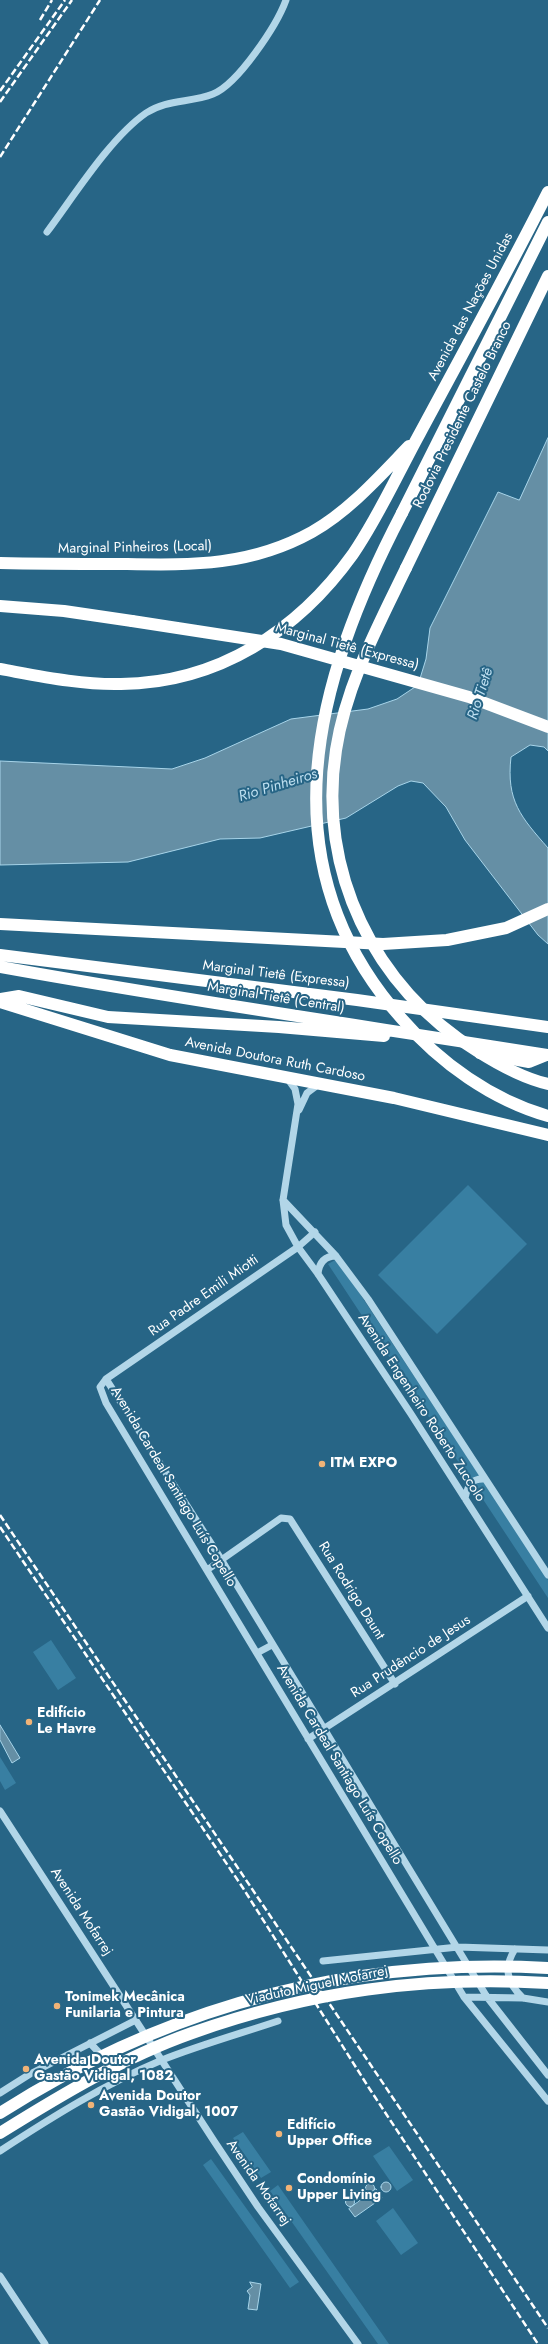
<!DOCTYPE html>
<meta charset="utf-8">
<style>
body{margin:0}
canvas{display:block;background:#276586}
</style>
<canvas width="548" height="2344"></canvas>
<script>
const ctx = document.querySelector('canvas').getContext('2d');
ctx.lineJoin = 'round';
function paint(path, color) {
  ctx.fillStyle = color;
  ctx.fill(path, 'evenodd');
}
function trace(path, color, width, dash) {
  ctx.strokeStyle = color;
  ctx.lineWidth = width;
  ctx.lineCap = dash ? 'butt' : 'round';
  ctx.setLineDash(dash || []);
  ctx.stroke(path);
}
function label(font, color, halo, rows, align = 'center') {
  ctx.font = font + ' Jost,sans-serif';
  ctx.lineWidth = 4;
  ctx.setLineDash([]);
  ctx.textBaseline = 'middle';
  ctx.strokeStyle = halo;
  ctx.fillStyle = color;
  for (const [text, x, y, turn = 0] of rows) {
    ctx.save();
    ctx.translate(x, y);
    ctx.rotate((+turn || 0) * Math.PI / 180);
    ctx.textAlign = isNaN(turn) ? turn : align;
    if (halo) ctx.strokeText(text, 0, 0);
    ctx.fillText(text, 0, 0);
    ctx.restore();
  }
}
paint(new Path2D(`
 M468,1185L527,1244L437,1334L378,1275Z
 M337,1259L548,1580V1598L328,1264Z
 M51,1640L76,1678L58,1690L33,1652Z
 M0,1757L16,1783L5,1790L0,1781Z
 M243,2132L271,2172L261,2178L233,2138Z
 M389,2146L413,2180L397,2191L373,2156Z
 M211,2159L299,2282L290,2288L203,2165Z
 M278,2185L389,2344H378L270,2191Z
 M393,2208L418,2243L401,2255L376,2221Z`), '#387fa2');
const water = new Path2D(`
 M548,438V751L544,747L530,745L511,757C506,801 521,817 548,848V944L538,935L465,840L446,807L423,783L411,781L398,786L346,818L260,838L220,839L128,862L0,865V761L172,769L205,758L291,719L368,709L397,699L418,685L426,659L430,628L498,492L519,500Z
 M0,1725L20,1758L12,1763L0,1740Z
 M381 2187a5 5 0 1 1 10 0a5 5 0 1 1-10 0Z
 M365.5 2188a4.5 4.5 0 1 1 9 0a4.5 4.5 0 1 1-9 0Z
 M376,2189L382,2198L355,2217L349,2209Z
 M345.5 2202a4.5 4.5 0 1 1 9 0a4.5 4.5 0 1 1-9 0Z
 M250,2282L261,2284L257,2310L248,2309L250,2295L247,2291L252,2287Z`);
paint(water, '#658fa5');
trace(water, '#a7d4e9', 1);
trace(new Path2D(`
 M47,232C74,196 110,138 146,113C167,99 190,103 213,94C238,84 277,25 286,0
 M287,1078L295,1089L298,1104L283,1200L286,1225L298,1247L318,1274L411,1414L548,1628
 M299,1110L307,1093L319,1084
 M283,1200L336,1256L368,1299L548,1575
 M318,1274C319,1263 324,1256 336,1256
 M106,1379L298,1247L315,1232
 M465,1498C468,1485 471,1478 485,1479
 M207,1570L281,1518L290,1519L395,1684
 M257,1653L272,1645
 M308,1739L528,1596
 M0,1811L214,2141L258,2207L358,2344
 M515,1949C503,1968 507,1983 523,1998
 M323,1961L458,1947L548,1950
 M464,1997L523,1998L548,2002
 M90,2043L105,2059L112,2084
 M548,2075L487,1997L221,1559L106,1379L100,1387L106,1403L435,1949L464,1997L548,2101
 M0,2093L30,2074L136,2020
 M0,2151C52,2117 105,2084 162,2060C200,2045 239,2034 278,2021
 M0,2276L45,2344`), '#b2d6e8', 7);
trace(new Path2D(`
 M402,513L548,222
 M0,563C40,564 81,564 121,564C190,565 249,567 312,532C349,511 379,477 409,446
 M406,568L548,276
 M0,606L64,611L132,621
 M0,669C39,676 81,685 121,684C218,683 298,631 353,554C379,516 398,473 420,433C463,353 507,273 548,192
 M0,924L383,944L447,940L506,928L548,909
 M0,955L357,1000L548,1027
 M0,967C182,1000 365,1026 548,1055
 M0,999L19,996L108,1017L279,1027L384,1036
 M0,1002L170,1055L394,1098L548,1135
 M480,1053L529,1062L546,1055`), '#fff', 12);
trace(new Path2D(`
 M40,20L52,0
 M0,91L65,0
 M0,102L72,0
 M0,157L100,0
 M0,1515L548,2328
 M0,1527L243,1888L369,2088L538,2344`), '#fff', 2.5, [7, 3]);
trace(new Path2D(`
 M402,513C315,680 263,863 402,1019C440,1063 492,1100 548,1116
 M406,568C378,626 346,685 336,750C317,870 374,988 477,1051C499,1065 522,1078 548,1084
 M132,621L281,644L469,697L548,727
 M0,2113C168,2006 349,1957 548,1968
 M0,2133C61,2095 124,2057 192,2033C310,1991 423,1976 548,1983`), '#fff', 12);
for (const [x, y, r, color] of [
 [322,1464,4,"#f1b377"],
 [29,1722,4,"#f1b377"],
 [57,2006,4,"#f1b377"],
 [26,2069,4,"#f1b377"],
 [91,2105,4,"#f1b377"],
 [279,2134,4,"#f1b377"],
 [289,2188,4,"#f1b377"]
]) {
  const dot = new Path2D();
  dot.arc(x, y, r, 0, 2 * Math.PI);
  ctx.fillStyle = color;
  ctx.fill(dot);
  trace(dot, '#276586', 1.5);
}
label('14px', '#fff', '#276586', [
 ["Avenida das Nações Unidas",471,307,-62],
 ["Rodovia Presidente Castelo Branco",463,415,-64],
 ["Marginal Pinheiros (Local)",135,548,-1],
 ["Marginal Tietê (Expressa)",347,647,15],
 ["Marginal Tietê (Expressa)",276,975,7],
 ["Marginal Tietê (Central)",276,998,9],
 ["Avenida Doutora Ruth Cardoso",275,1060,11],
 ["Rua Padre Emili Miotti",204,1296,-35],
 ["Avenida Engenheiro Roberto Zuccolo",421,1408,57],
 ["Avenida Cardeal Santiago Luís Copello",173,1487,59],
 ["Rua Rodrigo Daunt",351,1591,58],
 ["Rua Prudêncio de Jesus",411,1657,-33],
 ["Avenida Cardeal Santiago Luís Copello",339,1765,59],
 ["Avenida Mofarrej",81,1912,57],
 ["Viaduto Miguel Mofarrej",317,1986,-12],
 ["Avenida Mofarrej",258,2183,55]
]);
label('bold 14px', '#fff', '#276586', [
 ["ITM EXPO",330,1464],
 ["Edifício",37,1714],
 ["Le Havre",37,1730],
 ["Tonimek Mecânica",65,1998],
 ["Funilaria e Pintura",65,2014],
 ["Avenida Doutor",34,2061],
 ["Gastão Vidigal, 1082",34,2077],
 ["Avenida Doutor",99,2097],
 ["Gastão Vidigal, 1007",99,2113],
 ["Edifício",287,2126],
 ["Upper Office",287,2142],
 ["Condomínio",297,2180],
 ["Upper Living",297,2196]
], 'left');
label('italic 15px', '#bedff0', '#276586', [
 ["Rio Tietê",481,694,-72],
 ["Rio Pinheiros",278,786,-17]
]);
</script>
